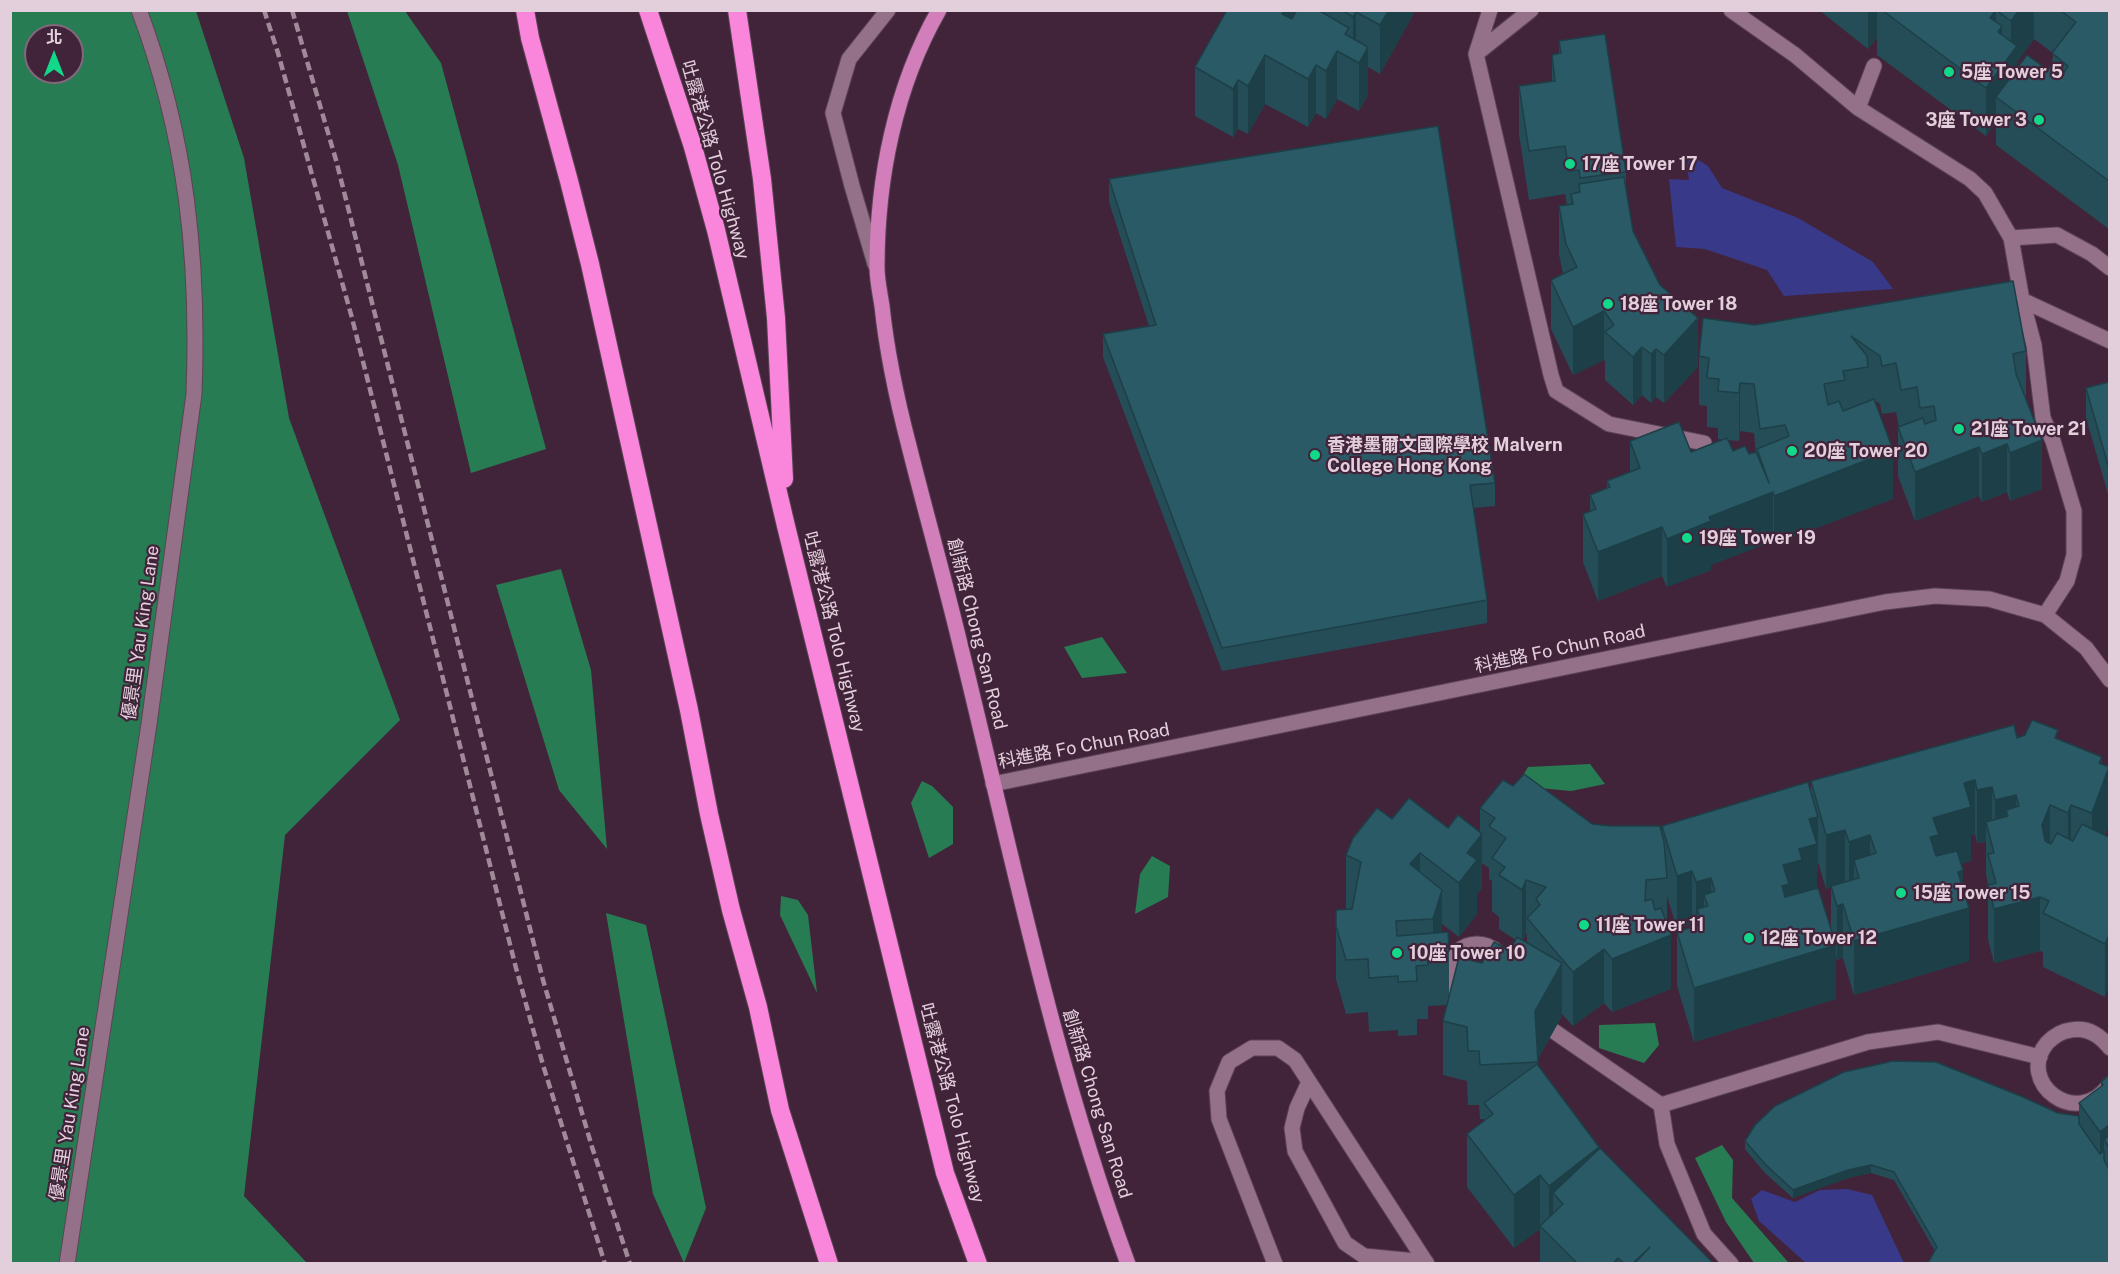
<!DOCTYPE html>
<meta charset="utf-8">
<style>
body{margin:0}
#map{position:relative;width:2120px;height:1274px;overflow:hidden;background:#42243a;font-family:"Public Sans","Noto Sans TC",sans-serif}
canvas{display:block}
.frame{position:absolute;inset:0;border:12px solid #e3cfdc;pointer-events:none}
.north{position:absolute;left:24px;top:24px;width:60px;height:60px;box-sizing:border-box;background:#42243a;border:2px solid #82687b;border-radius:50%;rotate:0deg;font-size:16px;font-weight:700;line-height:24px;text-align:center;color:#e3cfdc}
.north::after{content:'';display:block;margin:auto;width:21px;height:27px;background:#12d98a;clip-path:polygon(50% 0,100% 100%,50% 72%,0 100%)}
</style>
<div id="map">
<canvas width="2120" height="1274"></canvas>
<div class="frame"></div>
<div class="north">北</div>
</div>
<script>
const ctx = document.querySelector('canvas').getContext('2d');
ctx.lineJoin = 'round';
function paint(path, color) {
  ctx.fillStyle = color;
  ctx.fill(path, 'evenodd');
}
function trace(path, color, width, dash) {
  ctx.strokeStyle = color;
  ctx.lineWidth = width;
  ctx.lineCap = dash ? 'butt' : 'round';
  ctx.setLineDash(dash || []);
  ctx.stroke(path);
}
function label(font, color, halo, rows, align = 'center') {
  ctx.font = font + ' "Public Sans","Noto Sans TC",sans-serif';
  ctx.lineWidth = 4.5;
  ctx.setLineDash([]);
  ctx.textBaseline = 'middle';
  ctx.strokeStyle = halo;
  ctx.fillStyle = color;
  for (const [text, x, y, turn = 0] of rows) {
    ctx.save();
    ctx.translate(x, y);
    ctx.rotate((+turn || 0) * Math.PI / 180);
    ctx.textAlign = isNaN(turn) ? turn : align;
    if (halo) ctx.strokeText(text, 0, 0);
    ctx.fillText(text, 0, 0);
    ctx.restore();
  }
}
paint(new Path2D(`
 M10,11H196L244,158L289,418L400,720L285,835L244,1196L307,1263H11ZM36,36H72V72H36Z
 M347,11H405L441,63L546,449L471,473L398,165Z
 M561,569L591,670L607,849L559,790L496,585Z
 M1102,637L1127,673L1082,678L1064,647Z
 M1590,764L1605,784L1571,791L1517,786L1528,767Z
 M922,781L932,786L953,807V844L929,858L911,803Z
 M1152,856L1170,866L1168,897L1135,914L1140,874Z
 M781,896L798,900L808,915L817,993L780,915Z
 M606,913L646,925L706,1208L684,1263L653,1194Z
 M1655,1023L1659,1045L1644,1063L1599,1048V1025Z
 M1722,1145L1733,1160L1732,1198L1788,1262L1786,1263H1754L1726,1222L1695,1158Z`), '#287c53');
paint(new Path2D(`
 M1689,154L1708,166L1722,188L1798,218L1873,262L1893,289L1784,296L1767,270L1705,249L1676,247L1669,179L1689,180L1687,167Z
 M1847,1189L1872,1195L1904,1263H1806L1759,1221L1751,1199L1762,1190L1795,1202L1820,1190Z`), '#383989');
const minor = new Path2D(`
 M1490,10L1476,54L1551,375L1556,391L1609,424L1704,443
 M1731,10L1795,55L1858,108L1970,179L1985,193L2011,238L2022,300L2110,341
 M1476,54L1531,10
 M1858,108L1874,66
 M2011,238L2057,235L2092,254L2110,268
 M875,264L852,186L833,113L849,59L888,10
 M1998,304L2022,300L2034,345L2043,418L2053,441L2074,511V555L2067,581L2045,615
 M993,784L1885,602L1935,596L1989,599L2045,615L2086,648L2110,680
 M1448 973a29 29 0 1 1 58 0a29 29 0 1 1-58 0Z
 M1539,1021L1661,1105L1868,1042L1938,1032L2040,1057
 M2110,1048C2100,1035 2087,1027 2071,1030C2061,1031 2054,1036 2047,1043C2015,1082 2077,1131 2110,1084
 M1309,1082L1297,1108L1292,1128L1295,1151L1345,1243L1364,1256L1426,1262
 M1661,1105L1667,1144L1704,1234L1731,1264
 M67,1264L149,724L194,394C199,259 187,138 139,10
 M1275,1264L1219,1119L1217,1091L1229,1062L1252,1048H1278L1295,1060L1427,1264`);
const major = new Path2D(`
 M939,10C895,87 877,179 877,267C877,280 880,293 882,306C887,354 897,400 909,446C926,514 945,581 961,648C1012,855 1054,1064 1128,1264`);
const highway = new Path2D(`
 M525,10L530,38L569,181L590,264L689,710L709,814L731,910L758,1007L780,1110L829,1264
 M648,10L693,147L716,230L786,526L945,1173L978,1264
 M737,10L762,179L776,318L784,479`);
trace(minor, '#5c4355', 17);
trace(major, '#5c4355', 17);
trace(highway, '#5c4355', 20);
trace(minor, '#947189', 15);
trace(major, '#d17eba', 15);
trace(highway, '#f986db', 18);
trace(new Path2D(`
 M264,10L278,53L352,318L516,968L543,1065L605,1264
 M292,10L336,160L543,980L592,1147L630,1264`), '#a1899a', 4.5, [9, 4.5]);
paint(new Path2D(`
 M1227,10H1414V13L1380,74L1368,67V95L1359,111L1337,99L1326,119L1316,113L1308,127L1265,104L1248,134L1238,129L1233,137L1195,116V67Z
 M1819,10H2109V229L1996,145V122L1986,136L1877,55V38L1868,49ZM2034,39L2053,53L2052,64L2048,70H2017V62Z
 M1559,41L1626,172V185L1633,231L1698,367L1664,403L1656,397L1651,403L1642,395L1633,405L1605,380V361L1604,360L1573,375L1551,329V280L1563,274L1559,254V206L1567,205L1565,194L1529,200L1519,134V86L1552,81V55L1559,54Z
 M1109,179L1495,483V506L1473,508L1487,600V623L1222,671L1103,357V334L1149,326L1109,202Z
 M1755,325L2026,351V400L2042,489L2010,501L2007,492L1982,502L1979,496L1915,521L1898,476V427H1899L1896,412L1882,414L1880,404L1874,400L1893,499L1774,544L1773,541L1711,565V570L1667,587L1662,576L1598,601L1583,562V514L1590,511V495L1607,488V481L1630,472V441L1691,452L1722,440L1718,439V428L1707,427V406L1699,405V356ZM1740,431L1754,433L1756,453L1749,454L1733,451L1728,440L1739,441Z
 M2109,382V494H2108L2086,418V388Z
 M2017,738L2058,739L2102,764L2109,823L2105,835L2109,837L2105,997L2043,967V952L2040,951L1994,963L1988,939V884L1986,875V842L1977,843L1975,834L1971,835V861L1961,864L1969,961L1854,995L1843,958L1837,960L1836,956V999L1694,1042L1677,986V932L1693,927L1692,924L1677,929L1667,896V923L1671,989L1612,1012L1604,1003L1573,1026L1562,1014V1016L1538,1059V1065L1599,1148L1713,1263H1540V1229L1514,1248L1467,1187V1134L1484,1121V1119H1480L1479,1105H1468L1467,1081L1443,1075V1021L1447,1005L1428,1006V1019H1417V1035L1398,1036V1030L1369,1032L1368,1012L1346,1014L1336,979V910L1347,909H1346V855L1392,819L1480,833V808L1513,786L1592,824L1662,834V826L1811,790V781ZM1818,862L1826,889L1831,887V930L1817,888V871L1818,870ZM1482,863L1489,868V879L1492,881V911L1499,917V929L1516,940L1510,951L1482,963L1449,998V951L1442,932V924L1459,937L1477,914V894L1482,888ZM1526,934H1527V943L1523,941Z
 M2109,1075V1263L1935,1251L1894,1180L1871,1173L1848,1178L1793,1198L1765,1173L1745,1149V1141L2058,1113L2079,1116V1103L2101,1087V1082Z`), '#244d58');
paint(new Path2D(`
 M1284,10H1295V40L1282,14Z
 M1389,10H1414V13L1380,74V25Z
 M1868,10H1877V38L1868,49Z
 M1996,10V59L1990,18Z
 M2019,10H2034V39L2017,62V95L1996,97V122L1986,136V88L1998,32L2002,26V66L2011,54V21Z
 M1356,12V60H1353V17Z
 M1368,47V95L1359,111V63Z
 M1337,51V99L1326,119V71Z
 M1265,55V104L1248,134V86Z
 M1316,65V113L1308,127V79Z
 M1238,80V129L1233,137V89Z
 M1604,311V360L1573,375V327Z
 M1698,318V367L1664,403V355Z
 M1642,347V395L1633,405V357Z
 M1656,349V397L1651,403V354Z
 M1740,383V431L1739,441V393Z
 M2042,440V489L2010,501V453Z
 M2007,444V492L1982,502V454Z
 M1979,447V496L1915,521V472Z
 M1893,450V499L1774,544V496Z
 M2108,465H2109V494H2108Z
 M1773,492V541L1711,565V570L1667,587V539L1709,517Z
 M1662,527V576L1598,601V552Z
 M2102,757V788L2109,769V823L2092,866V813L2099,763Z
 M1975,780V834L1971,835V861L1939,870L1930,837L1933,818L1964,783Z
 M1992,787V840L1986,822V842L1977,843V790Z
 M2016,795V849L2006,810V851L1995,854V800Z
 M2050,805V859L2042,879V825Z
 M2071,805V858L2068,866V813Z
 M1818,817V870L1817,871V898L1789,917L1782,886L1783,865L1809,819Z
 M1845,830V883L1826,889V835Z
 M1482,834V888L1477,894V914L1459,937V883L1467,853Z
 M1870,835V889L1859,878L1854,860V894L1849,895V842Z
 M1420,853V906L1410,864Z
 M1963,870V909L1969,908V961L1854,995V941L1958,872Z
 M1692,871V924L1677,929V876Z
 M1711,878V931L1708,906L1704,895V933L1697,909V935L1696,936V882Z
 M1526,880V934L1522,944V890Z
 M1646,880L1645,946L1671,935V989L1612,1012V959Z
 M1442,890V943L1433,952V919Z
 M2040,897V951L1994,963V909Z
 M1843,904V958L1837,960V906Z
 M2109,935V988L2105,997V944Z
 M1836,945V999L1694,1042V988Z
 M1604,949V1003L1573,1026V972Z
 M1562,963V1016L1536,1062L1535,1011Z
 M2109,1125V1148L2104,1139V1159L2100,1162V1132Z
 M1599,1147V1201L1553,1193V1236L1549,1235V1186Z
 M1871,1165V1173L1848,1178L1793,1198V1190L1848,1170Z
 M1540,1175V1229L1514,1248V1195Z
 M1618,1258V1263H1613Z`), '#1d3f47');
const building = new Path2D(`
 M1227,10H1284L1282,14L1292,19L1297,10H1318L1349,28L1345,34L1368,47L1359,63L1337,51L1326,71L1316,65L1308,79L1265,55L1248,86L1238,80L1233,89L1195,67Z
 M1342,10H1389L1380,25L1356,12L1353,17Z
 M1882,10H1996L1990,18L2002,26L1998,32L2017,46L1986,88Z
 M1996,10H2019L2011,21Z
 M2060,10H2109V181L1996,97L2027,55L2048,70L2052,64L2064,73L2068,66L2052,53L2076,22Z
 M1605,34L1626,172L1580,178L1579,170L1569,171L1565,146L1529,151L1519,86L1555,81L1552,55L1561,53L1559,41Z
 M1438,126L1495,483L1470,485L1487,600L1222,648L1103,334L1156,325L1109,179Z
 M1624,177L1633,231L1660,285L1698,318L1664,355L1656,349L1651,354L1642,347L1633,357L1605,332L1614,325L1604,311L1573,327L1551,280L1577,267L1566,244L1559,206L1573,204L1571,194L1580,192L1579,184Z
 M2013,281L2026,351L2013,354L2016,374L2042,440L2010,453L2007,444L1982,454L1979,447L1915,472L1898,427L1923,418L1925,424L1936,420L1934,406L1920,408L1917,387L1901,390L1896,363L1882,366L1880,356L1851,336L1867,356L1868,367L1843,371L1845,380L1824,384L1828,405L1839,401L1843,411L1874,399L1893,450L1774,496L1773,492L1709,517L1711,521L1667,539L1662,527L1598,552L1583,514L1596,509L1590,495L1610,487L1607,481L1640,468L1630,441L1679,422L1691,452L1727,438L1733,451L1745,446L1749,454L1756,452L1769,483L1757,449L1789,436L1785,425L1760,429L1754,384L1740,383L1739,393L1718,391L1719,379L1707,378L1709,358L1699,356L1703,318L1755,325Z
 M2109,382V465H2108L2086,388Z
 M2032,720L2058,730L2055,738L2102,757L2099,763L2109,767L2092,813L2071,805L2068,813L2050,805L2042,825L2045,841L2051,844L2057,833L2073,841L2082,824L2109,837V935L2105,944L2043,913L2049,901L2040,897L1994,909L1988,885L1996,883L1988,854L1994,853L1986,822L2008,816L2006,810L2019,806L2016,795L1995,800L1992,787L1977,790L1975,780L1964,783L1971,807L1933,818L1939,835L1930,837L1936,856L1957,851L1963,870L1958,872L1969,908L1854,941L1843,904L1837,906L1831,886L1859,878L1854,860L1876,853L1870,835L1849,842L1845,830L1826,835L1811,781L2014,725L2017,738L2025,735Z
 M1524,774L1592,824L1611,826H1660L1664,842L1667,878L1646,880L1645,901L1652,899L1655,910L1661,908L1671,935L1612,959L1604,949L1573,972L1527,918L1540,905L1536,899L1546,887L1526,880L1522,890L1499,875L1505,867L1492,858L1506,838L1489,826L1495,818L1480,808L1503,780L1513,786Z
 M1808,782L1818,817L1809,819L1817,844L1799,849L1802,860L1783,865L1789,884L1782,886L1785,897L1818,888L1836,945L1694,988L1677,932L1702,924L1697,909L1708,906L1704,895L1715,891L1711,878L1696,882L1692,871L1677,876L1662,826Z
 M1409,798L1448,828L1458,815L1482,834L1467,853L1477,860L1459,883L1420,853L1410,864L1442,890L1433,919L1396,921L1397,936L1448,932L1449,951L1427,952L1428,965L1416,966L1417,981L1398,982V976L1369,978L1368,959L1346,960L1336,926V910L1352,909L1361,862L1346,855L1353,838L1377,808L1392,819Z
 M1517,937L1562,963L1535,1011L1538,1062L1480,1065L1479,1051H1468L1467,1027L1443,1021L1459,957L1482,963L1494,942L1510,951Z
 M1893,1061L1936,1062L2023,1097L2058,1113L2079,1116V1124L2100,1154L2104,1151V1160L2109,1169V1263H1928L1937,1247L1894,1172L1871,1165L1848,1170L1793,1190L1765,1164L1745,1141L1755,1125L1775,1106L1844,1072Z
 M1537,1064L1599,1147L1549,1186L1540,1175L1514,1195L1467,1134L1493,1114L1484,1103Z
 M2109,1075V1125L2100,1132L2079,1103L2103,1085L2101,1082Z
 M2109,1136V1148L2104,1139Z
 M1600,1148L1713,1263H1635L1650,1247L1633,1263H1624L1618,1258L1613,1263H1577L1540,1226L1563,1204L1553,1193Z`);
paint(building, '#2a5a66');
trace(building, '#1d3f47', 1.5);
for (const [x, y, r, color] of [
 [1949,72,6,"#12d98a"],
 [2039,120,6,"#12d98a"],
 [1570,164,6,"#12d98a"],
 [1608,304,6,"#12d98a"],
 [1959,429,6,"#12d98a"],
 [1792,451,6,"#12d98a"],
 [1315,455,6,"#12d98a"],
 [1687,538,6,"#12d98a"],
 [1901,893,6,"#12d98a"],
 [1584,925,6,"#12d98a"],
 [1749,938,6,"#12d98a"],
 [1397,953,6,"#12d98a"]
]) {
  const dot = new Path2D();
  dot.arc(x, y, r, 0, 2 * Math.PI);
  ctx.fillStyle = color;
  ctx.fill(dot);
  trace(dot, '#42243a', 2);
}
label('bold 18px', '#e3cfdc', '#42243a', [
 ["5座 Tower 5",1961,72],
 ["3座 Tower 3",2027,120,"right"],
 ["17座 Tower 17",1582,164],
 ["18座 Tower 18",1620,304],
 ["21座 Tower 21",1971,429],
 ["香港墨爾文國際學校 Malvern",1327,445],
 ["College Hong Kong",1327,466],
 ["20座 Tower 20",1804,451],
 ["19座 Tower 19",1699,538],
 ["15座 Tower 15",1913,893],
 ["11座 Tower 11",1596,925],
 ["12座 Tower 12",1761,938],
 ["10座 Tower 10",1409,953]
], 'left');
label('18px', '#e3cfdc', '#42243a', [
 ["吐露港公路 Tolo Highway",715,160,74],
 ["吐露港公路 Tolo Highway",834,632,76],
 ["優景里 Yau King Lane",141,633,-82],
 ["創新路 Chong San Road",977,634,76],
 ["科進路 Fo Chun Road",1560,649,-12],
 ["科進路 Fo Chun Road",1084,746,-11],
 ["吐露港公路 Tolo Highway",952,1103,75],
 ["創新路 Chong San Road",1097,1104,73],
 ["優景里 Yau King Lane",70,1114,-81]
]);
</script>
